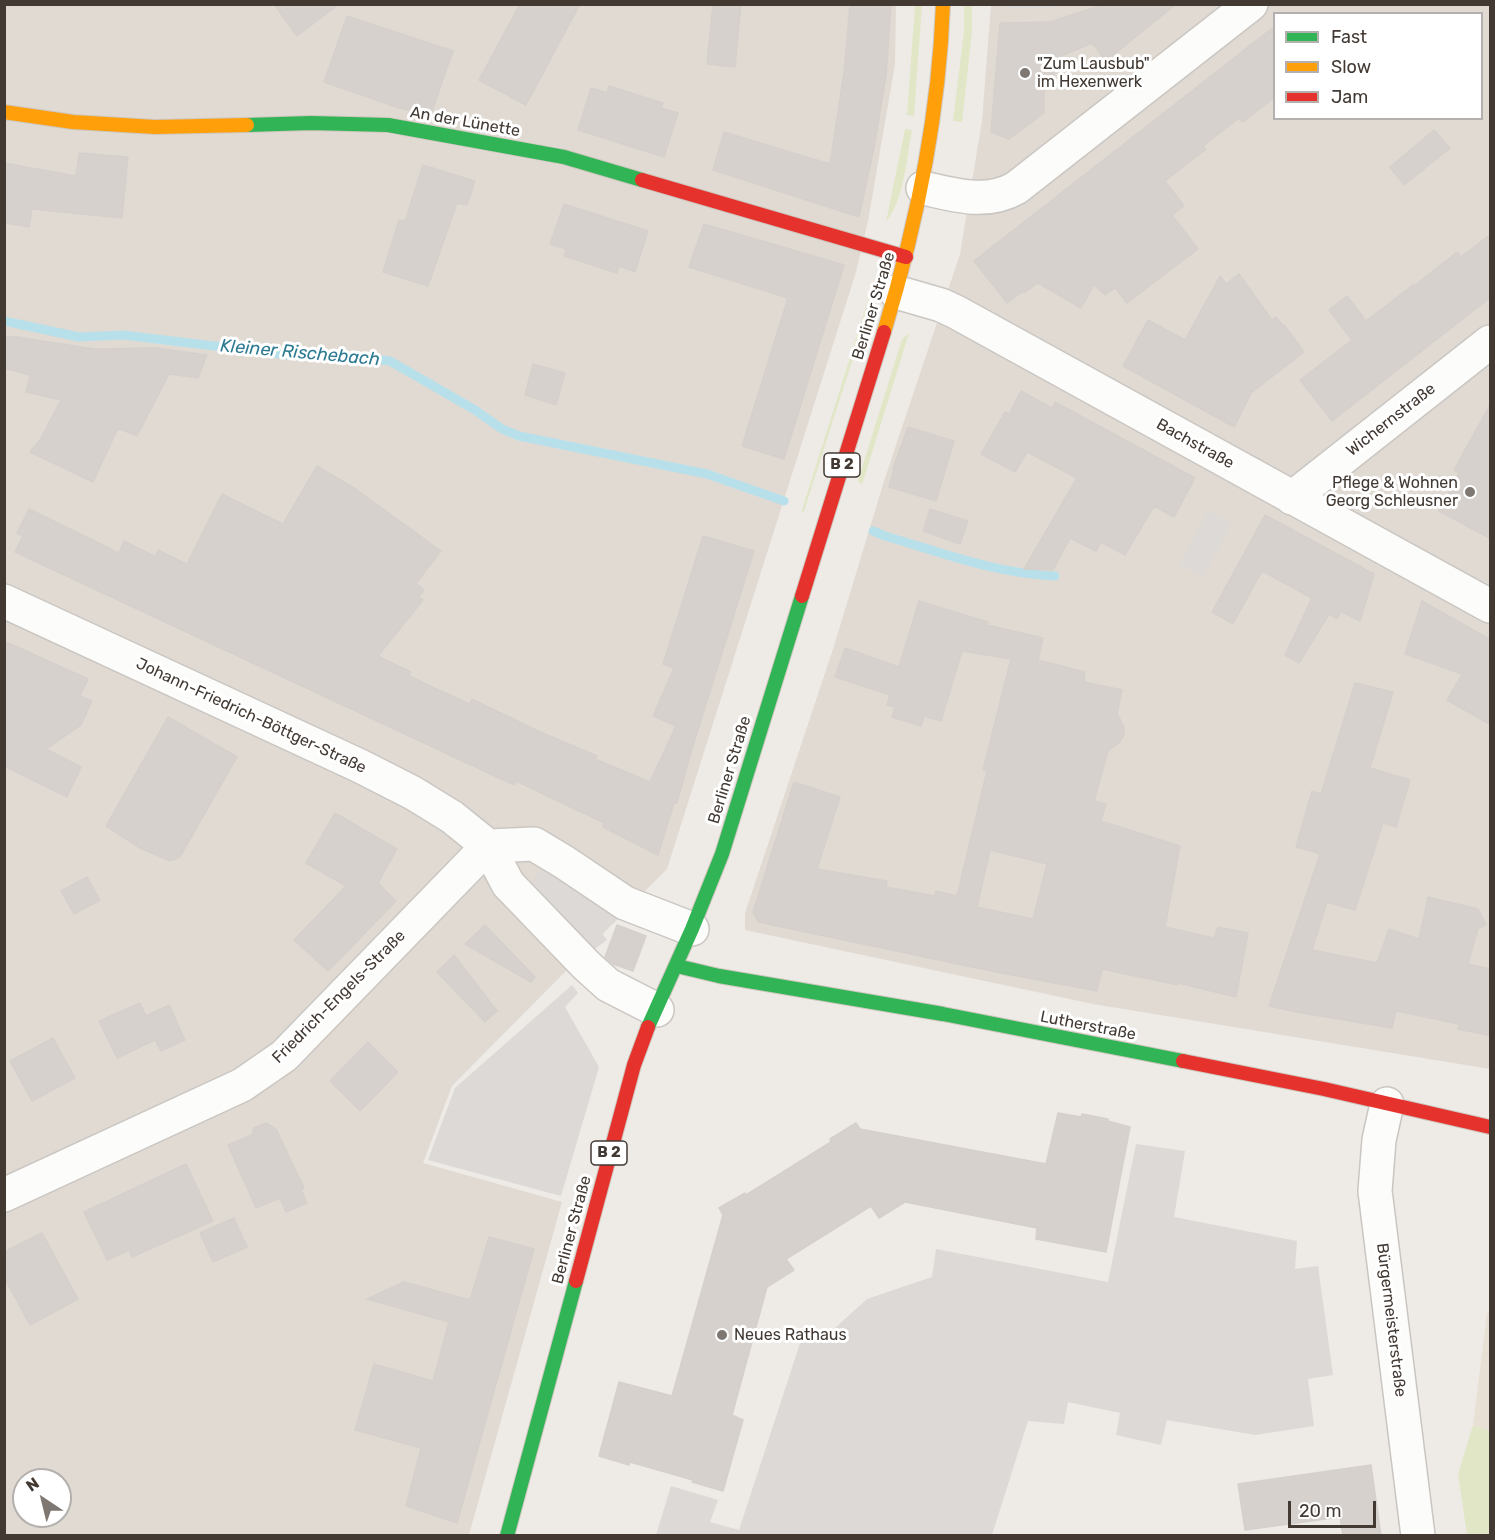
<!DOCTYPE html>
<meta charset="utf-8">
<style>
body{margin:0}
#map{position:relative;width:1495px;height:1540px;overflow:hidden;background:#eeeae6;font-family:Rubik,sans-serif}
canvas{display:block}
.frame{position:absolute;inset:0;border:6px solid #423933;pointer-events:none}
.legend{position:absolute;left:1273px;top:12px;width:210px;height:108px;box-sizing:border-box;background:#fff;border:2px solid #b3b0ad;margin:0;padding:8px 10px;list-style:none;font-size:18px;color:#423933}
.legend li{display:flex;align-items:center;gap:12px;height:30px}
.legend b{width:30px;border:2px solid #b3b0ad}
.north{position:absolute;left:12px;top:1468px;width:60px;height:60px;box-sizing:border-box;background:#fff;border:2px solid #b3b0ad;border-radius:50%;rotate:325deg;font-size:16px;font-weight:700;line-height:24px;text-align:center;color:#423933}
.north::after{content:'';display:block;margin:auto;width:21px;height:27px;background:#7e7772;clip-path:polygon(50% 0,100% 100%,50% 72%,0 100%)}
.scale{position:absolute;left:1288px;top:1501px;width:88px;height:27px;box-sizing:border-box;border:3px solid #423933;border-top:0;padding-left:8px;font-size:18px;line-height:21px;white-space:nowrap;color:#423933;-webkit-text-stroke:4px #fff;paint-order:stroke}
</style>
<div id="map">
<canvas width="1495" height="1540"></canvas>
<div class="frame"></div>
<ul class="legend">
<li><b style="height:8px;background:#30b455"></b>Fast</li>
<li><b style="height:8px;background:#ff9f0a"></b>Slow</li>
<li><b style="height:8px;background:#e5322d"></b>Jam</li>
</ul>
<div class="north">N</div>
<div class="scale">20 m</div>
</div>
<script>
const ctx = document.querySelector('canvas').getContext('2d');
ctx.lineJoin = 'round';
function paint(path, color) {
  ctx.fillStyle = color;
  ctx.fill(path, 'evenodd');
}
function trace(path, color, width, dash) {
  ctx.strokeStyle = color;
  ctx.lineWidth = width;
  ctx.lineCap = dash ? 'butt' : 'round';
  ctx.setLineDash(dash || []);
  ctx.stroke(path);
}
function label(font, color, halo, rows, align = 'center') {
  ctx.font = font + ' Rubik,sans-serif';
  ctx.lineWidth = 6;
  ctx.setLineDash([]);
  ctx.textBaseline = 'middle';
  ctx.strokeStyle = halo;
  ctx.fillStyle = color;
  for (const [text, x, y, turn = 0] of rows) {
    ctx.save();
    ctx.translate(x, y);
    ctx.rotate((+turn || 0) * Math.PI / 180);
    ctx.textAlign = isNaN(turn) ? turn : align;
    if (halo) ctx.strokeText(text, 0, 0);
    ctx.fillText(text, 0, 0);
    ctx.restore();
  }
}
paint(new Path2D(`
 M5,5H896L895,64L868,221L856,272L667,869L452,1086L423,1163L562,1202L469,1535L5,1536ZM24,1480H60V1516H24Z
 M991,5H1490V1069L1093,1004L745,930V913L834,646L885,478L960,254L982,121ZM1274,14H1482V118H1274Z`), '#e1dad3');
paint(new Path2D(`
 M1487,1313H1490V1431L1473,1425Z`), '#e8dfd5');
paint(new Path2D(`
 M915,5H922L914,116L907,115Z
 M964,5H972V31L962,122L953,121L964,31Z
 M905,129L912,130C906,161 905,197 886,222Z
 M872,288L873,296L804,511L801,513Z
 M909,333L862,485L858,481L902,339Z
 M1473,1425L1490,1431V1535H1467L1458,1474Z`), '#e1e7c6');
paint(new Path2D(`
 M1004,5H1055V8L1004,9Z
 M1208,511L1231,523L1203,577L1180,565Z
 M558,869L618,919L602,933L607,940L586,955L529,889L540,870Z
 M572,985L578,993L565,1007L599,1067L561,1196L428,1160L455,1088Z
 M1136,1144L1185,1151L1174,1217L1297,1241L1295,1269L1318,1266L1333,1375L1308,1379L1314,1426L1255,1435L1167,1420L1161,1445L1116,1435L1120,1413L1068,1402L1064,1424L1028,1421L992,1535H656L671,1486L718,1500L710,1522L739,1530L804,1331L825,1337L867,1299L932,1277L936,1249L1108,1282Z`), '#ddd9d6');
trace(new Path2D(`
 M4,321L79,337L123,335L297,356L356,357L390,361L475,410L502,429L519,436L707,474L784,501
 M873,531L885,536C940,552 997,574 1055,576`), '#b7e0eb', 9);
const building = new Path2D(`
 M274,4H339L297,36Z
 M520,4H580L526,105L479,80Z
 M713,4H741L735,67L707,64Z
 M850,4H891L886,76L874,148L859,217L713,170L724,132L830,164L844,72Z
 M1104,4H1176L1106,61L1092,43L1054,59V85H1044V113L1009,139L991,132L1000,23L1050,22Z
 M347,16L453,51L431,114L399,108L324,82Z
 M1275,26V97L1243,122L1239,118L1203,146L1206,149L1165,181L1184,206L1172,215L1198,249L1127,303L1115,288L1105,295L1094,285L1081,308L1038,283L1024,293L1023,291L1007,303L974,261Z
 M609,86L663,103L661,108L678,113L664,157L578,130L591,88L607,93Z
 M1434,130L1450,148L1404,185L1390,167Z
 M79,153L128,157L122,218L32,209L29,227L4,223V163L76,176Z
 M423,165L475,181L467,205L457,203L428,286L383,272L399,220L405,221Z
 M564,204L648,231L635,272L619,266L617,273L564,256L566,249L550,244Z
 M704,224L844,265L784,459L742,446L788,298L689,267Z
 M1491,234V297L1332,421L1300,380L1352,340L1329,310L1347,296L1366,321L1413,285L1414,286L1457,252L1461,257Z
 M1239,274L1272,320L1276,317L1283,326L1284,325L1304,352L1251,393L1234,427L1123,366L1148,320L1185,340L1220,276L1226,284Z
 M4,337H17L94,349L156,348L207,355L198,378L169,374L137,436L118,428L93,482L30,452L40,440L61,400L26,392L30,375L4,368Z
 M533,364L565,373L556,405L525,395Z
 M1021,391L1052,408L1055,402L1195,478L1174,517L1154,506L1125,555L1101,542L1096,551L1070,538L1053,570L1024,569L1077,478L1027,452L1015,472L981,454L1005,412L1009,414Z
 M1491,403V539L1439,511L1459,473L1454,470Z
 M908,427L954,441L936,501L889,487L894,469L893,468Z
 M317,466L357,490L441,551L416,583L424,590L418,598L423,600L378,656L411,672L409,676L439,690L470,704L472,699L538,731L597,756L595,759L650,782L676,726L653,716L674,668L663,664L703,536L754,551L691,752L677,803H674L658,855L603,827L604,823L516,781L514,785L15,552L23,536L17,533L29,509L119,553L124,541L156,557L158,550L187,564L222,494L283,524Z
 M930,509L968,521L960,544L923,531Z
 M1265,515L1374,574L1360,621L1341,611L1337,619L1329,614L1299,663L1285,655L1312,598L1262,571L1233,624L1212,612Z
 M919,601L988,622L987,625L1043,638L1038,660L1085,672L1084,682L1122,690L1117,713L1124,727V734L1120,742L1108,751L1094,801L1106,804L1101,821L1180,846L1165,927L1214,938L1218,927L1248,933L1236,997L1178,983V985L1102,969L1097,991L991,971L758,922L753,912L794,782L840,797L817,869L887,881L886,887L935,896L936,891L957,896L987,771L983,770L1011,659L962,651L941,721L924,716L921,726L892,717L895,707L887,705L890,695L835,677L845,648L899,667ZM990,850L1047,864L1033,919L977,907Z
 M1422,601L1491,640V725L1447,700L1462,674L1405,654Z
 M4,641L88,679L80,696L92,701L81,725L46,749L81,767L67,797L4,766Z
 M1355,683L1393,692L1370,768L1410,780L1396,827L1383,823L1355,910L1327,902L1312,950L1377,963L1389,929L1419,939L1428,897L1478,909L1486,924L1478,929L1468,964L1491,969V1036L1458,1029L1459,1024L1396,1011L1392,1028L1296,1012L1269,1006L1320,854L1296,847L1312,791L1321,794Z
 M168,717L237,757L180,857L170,861L140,848L106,826Z
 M335,813L397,849L378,883L396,901L328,971L294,940L346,886L306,863Z
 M87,877L100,900L74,914L61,891Z
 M485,925L535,977L531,982L465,944Z
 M617,925L646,936L633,971L613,964L605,957Z
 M454,955L497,1011L485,1022L437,972Z
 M140,1003L146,1016L169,1005L185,1040L161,1051L155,1040L117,1058L99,1021Z
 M53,1038L75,1078L32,1101L10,1061Z
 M368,1042L398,1072L360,1111L330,1081Z
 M1058,1113L1081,1117L1082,1114L1108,1119V1121L1130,1127L1106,1252L1036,1239L1037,1228L905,1202L879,1218L871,1206L786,1259L794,1270L767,1287L732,1415L743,1420L723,1491L692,1482L693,1480L630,1462L629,1465L599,1456L619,1382L672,1396L723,1215L719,1208L745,1193L746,1195L831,1142L830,1139L856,1123L860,1129L1046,1164Z
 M266,1123L276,1129L304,1188L301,1189L307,1203L286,1212L280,1198L256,1208L228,1145L252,1135L254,1128Z
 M186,1164L213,1221L132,1257L129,1250L107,1260L84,1212Z
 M234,1218L247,1247L213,1262L200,1233Z
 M42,1233L78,1299L30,1325L4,1277V1252Z
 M489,1237L534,1249L457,1523L406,1506L421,1448L355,1430L374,1364L433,1381L449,1322L367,1299L404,1282L470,1300Z
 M1371,1465L1381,1536H1343L1340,1517L1245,1530L1238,1484Z`);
paint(building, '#d6d1cd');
trace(building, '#d6d0cc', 1.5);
const street = new Path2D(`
 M923,188C955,195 986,205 1016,188L1251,4
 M896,292L941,305L956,312L1490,606
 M1292,498L1490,342
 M4,601L360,766L413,793L452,817L488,846L508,884L586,965L608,985L657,1010
 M488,846L534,844L564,862L625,903L692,929
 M1387,1104L1379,1140L1375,1191L1418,1536
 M4,1195L242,1085L284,1056L488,846`);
const fast = new Path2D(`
 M247,125L311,123L388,125L564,157L642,180
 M677,966L719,976L943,1014L1183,1061
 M648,1027L692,929L722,854L802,596
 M507,1536L576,1281`);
const slow = new Path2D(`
 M4,112L73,122L155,127L247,125
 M884,332C917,224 939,117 943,4`);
const jam = new Path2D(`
 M642,180L906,257
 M802,596L884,332
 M1183,1061L1324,1089L1490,1127
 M576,1281L634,1065L648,1027`);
trace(street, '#cac6c2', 36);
trace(fast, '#cec7be', 16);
trace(slow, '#cec7be', 16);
trace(jam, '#cec7be', 16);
trace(street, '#fcfcfb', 33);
trace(fast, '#30b455', 14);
trace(slow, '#ff9f0a', 14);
trace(jam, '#e5322d', 14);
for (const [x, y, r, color] of [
 [1025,73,6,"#7e7772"],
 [1470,492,6,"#7e7772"],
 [722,1335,6,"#7e7772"]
]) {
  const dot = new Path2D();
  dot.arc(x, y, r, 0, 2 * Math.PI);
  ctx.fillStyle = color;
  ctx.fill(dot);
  trace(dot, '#fff', 2);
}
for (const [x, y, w] of [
 [842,465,36],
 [609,1153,36]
]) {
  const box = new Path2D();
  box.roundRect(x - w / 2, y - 12, w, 24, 4.5);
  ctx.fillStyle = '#fff';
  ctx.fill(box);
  trace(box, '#423933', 1.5);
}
label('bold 15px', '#423933', null, [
 ["B 2",842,465],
 ["B 2",609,1153]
]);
label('16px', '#423933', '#fff', [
 ["\"Zum Lausbub\"",1037,64],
 ["im Hexenwerk",1037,82],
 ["Pflege & Wohnen",1458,483,"right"],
 ["Georg Schleusner",1458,501,"right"],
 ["Neues Rathaus",734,1335]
], 'left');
label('16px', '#423933', '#fff', [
 ["An der Lünette",465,122,10],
 ["Berliner Straße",874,306,-73],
 ["Wichernstraße",1391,420,-38],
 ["Bachstraße",1195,444,29],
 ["Johann-Friedrich-Böttger-Straße",251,716,25],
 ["Berliner Straße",730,770,-73],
 ["Friedrich-Engels-Straße",339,997,-45],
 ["Lutherstraße",1088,1026,11],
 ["Berliner Straße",572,1230,-75],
 ["Bürgermeisterstraße",1391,1320,83]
]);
label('italic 18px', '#2c7a92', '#fff', [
 ["Kleiner Rischebach",300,353,5]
]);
</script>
